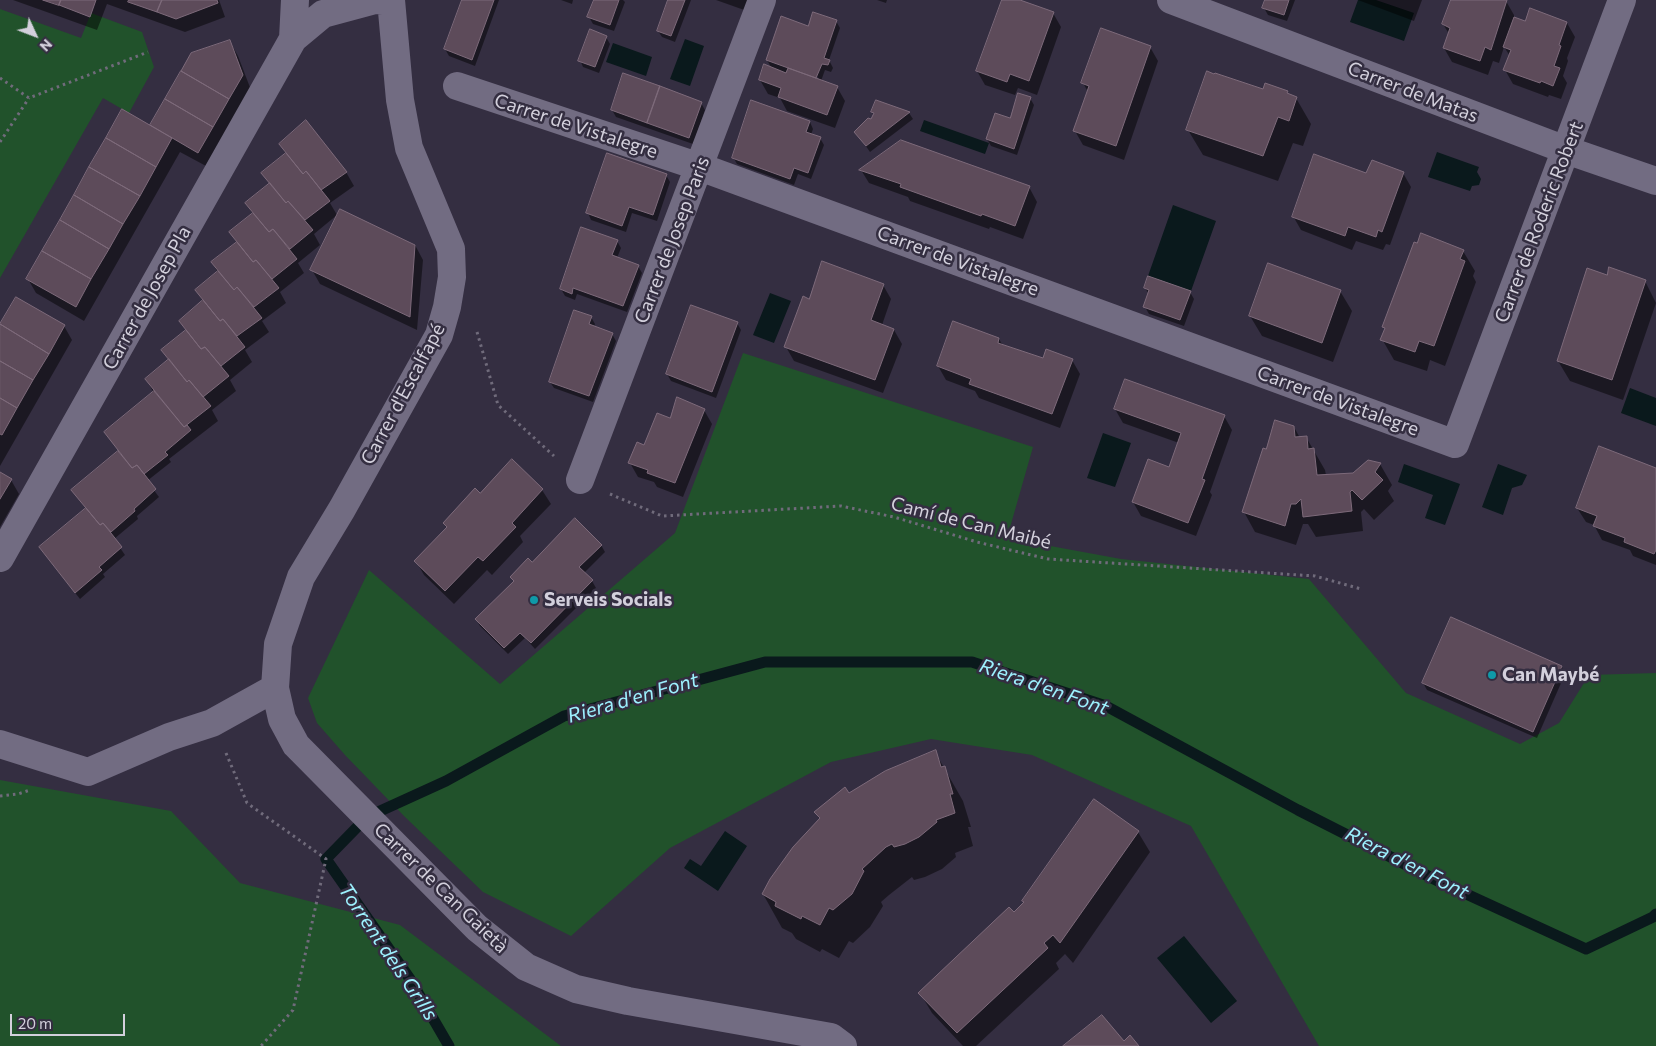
<!DOCTYPE html>
<meta charset="utf-8">
<style>
body{margin:0}
#map{position:relative;width:1656px;height:1046px;overflow:hidden;background:#342e41;font-family:Commissioner,sans-serif}
canvas{display:block}
.north{position:absolute;left:10px;top:10px;width:50px;height:50px;-webkit-text-stroke:4px #342e41;paint-order:stroke;rotate:133deg;font-size:14px;font-weight:700;line-height:20px;text-align:center;color:#d3d0dc}
.north::after{content:'';display:block;margin:auto;width:18px;height:22px;background:#d3d0dc;clip-path:polygon(50% 0,100% 100%,50% 72%,0 100%)}
.scale{position:absolute;left:10px;top:1014px;width:115px;height:22px;box-sizing:border-box;border:2px solid #d3d0dc;border-top:0;padding-left:6px;font-size:15px;line-height:18px;white-space:nowrap;color:#d3d0dc;-webkit-text-stroke:4px #342e41;paint-order:stroke}
</style>
<div id="map">
<canvas width="1656" height="1046"></canvas>
<div class="north">N</div>
<div class="scale">20 m</div>
</div>
<script>
const ctx = document.querySelector('canvas').getContext('2d');
ctx.lineJoin = 'round';
function paint(path, color) {
  ctx.fillStyle = color;
  ctx.fill(path, 'evenodd');
}
function trace(path, color, width, dash) {
  ctx.strokeStyle = color;
  ctx.lineWidth = width;
  ctx.lineCap = dash ? 'butt' : 'round';
  ctx.setLineDash(dash || []);
  ctx.stroke(path);
}
function label(font, color, halo, rows, align = 'center') {
  ctx.font = font + ' Commissioner,sans-serif';
  ctx.lineWidth = 5;
  ctx.setLineDash([]);
  ctx.textBaseline = 'middle';
  ctx.strokeStyle = halo;
  ctx.fillStyle = color;
  for (const [text, x, y, turn = 0] of rows) {
    ctx.save();
    ctx.translate(x, y);
    ctx.rotate((+turn || 0) * Math.PI / 180);
    ctx.textAlign = isNaN(turn) ? turn : align;
    if (halo) ctx.strokeText(text, 0, 0);
    ctx.fillText(text, 0, 0);
    ctx.restore();
  }
}
paint(new Path2D(`
 M0,9L81,38L91,13L142,32L154,67L129,113L103,98L0,278Z
 M743,353L1033,447L1007,538L1121,559L1309,579L1406,693L1520,744L1559,723L1589,675L1656,673V1046H1319L1191,826L1032,755L931,739L831,762L670,848L571,936L483,892L404,816L345,755L317,723L308,698L369,570L500,684L675,533Z
 M0,780L171,811L240,883L400,925L561,1046H0Z`), '#21522b');
paint(new Path2D(`
 M1358,0H1376L1414,13L1404,41L1350,22Z
 M685,39L704,46L690,86L670,79Z
 M613,43L652,57L646,76L606,62Z
 M924,120L989,143L985,154L920,131Z
 M1437,152L1479,167L1477,172L1481,179L1479,185L1472,186L1470,191L1428,177Z
 M1173,205L1216,221L1191,291L1148,276Z
 M770,293L791,301L774,343L753,335Z
 M1630,388L1656,398V426L1621,413Z
 M1103,433L1131,443L1115,487L1087,478Z
 M1404,464L1460,484L1445,525L1425,518L1433,495L1398,482Z
 M1498,464L1527,475L1522,485L1512,488L1503,515L1482,507Z
 M725,831L747,846L718,891L684,868L690,859L701,866Z
 M1184,936L1237,1001L1211,1023L1157,958Z`), '#0a191c');
paint(new Path2D(`
 M13,0H219L225,17L185,32L107,4L97,30Z
 M463,0H499L475,66L449,56L445,49Z
 M561,0H573L572,4Z
 M595,0H623L625,2L614,31L593,24L589,17Z
 M670,0H691L675,42L662,37L658,31Z
 M716,0H751L747,11Z
 M877,0H887L886,3Z
 M1003,0H1017L1053,13L1061,27L1037,95L1018,88L1015,95L985,85L977,71Z
 M1267,0H1295L1287,21L1268,15L1264,8Z
 M1358,0H1422L1414,21Z
 M1452,0H1502L1506,1L1514,15V18L1525,22L1567,23L1575,37L1567,58L1568,61L1563,76L1567,83L1561,99L1549,95L1548,97L1513,84L1505,70L1510,56L1504,47L1499,63L1493,61L1488,75L1452,62L1444,48L1449,34L1443,24Z
 M836,21L840,28L829,60L833,68L831,72L825,70L821,81L837,87L845,101L835,128L787,111L780,98L768,94L760,80L772,69L767,60L809,27ZM814,72L819,79H816L812,73Z
 M606,37L610,44L599,73L583,67L580,60Z
 M230,42L238,56L251,90L206,166L180,152L84,321L36,293L28,279L151,127L192,54Z
 M1150,47L1158,61L1124,160L1083,145L1075,131L1088,92L1083,83Z
 M1264,90L1287,92L1289,95L1296,98L1311,124L1303,146L1293,143L1278,181L1203,155L1188,130Z
 M1030,98L1034,105L1017,155L991,146L987,139L1010,120Z
 M877,101L909,113L913,119L870,152L856,132L872,121L874,116L872,112Z
 M701,103L705,110L693,144L616,117L612,110Z
 M810,122L813,129L811,135L820,138L824,145L811,179L798,174L794,185L737,164L733,157Z
 M280,144L346,172L354,186L330,203L337,215L314,234L320,245L298,263L304,273L280,292L286,303L262,321L269,332L245,350L252,362L230,380L236,391L212,410L218,421L169,459L171,462L147,481L159,497L137,516L138,519L114,539L125,555L103,574L105,577L80,599L40,548L86,509L73,490L119,451L154,393L146,379L169,361L163,351L186,331L181,321L203,302L197,290L218,273L212,262L237,243L231,233L253,214L246,203L270,184L263,173L286,154Z
 M861,170L1029,187L1037,202L1023,239L990,227L989,229L910,201L908,197L869,183Z
 M1403,173L1411,187L1390,245L1386,244L1383,250L1356,241L1352,250L1301,230L1293,216L1367,174Z
 M666,175L670,182L657,221L632,213L626,232L591,220L588,213Z
 M617,241L621,248L617,258L638,266L642,273L627,312L577,294L575,300L565,296L561,289Z
 M415,245L423,260L417,330L320,284L312,270Z
 M1463,251L1475,271L1473,276L1476,282L1445,366L1430,360L1427,371L1394,360L1382,339L1386,330L1384,327Z
 M1645,281L1656,303L1623,400L1570,381L1558,361Z
 M883,285L891,299L882,325L894,330L902,344L883,393L794,361L786,347L810,300Z
 M1145,288L1190,292L1194,299L1184,326L1149,314L1145,307L1149,294Z
 M1340,291L1352,311L1333,362L1262,336L1250,316Z
 M591,317L595,324L594,327L612,334L616,341L593,402L554,388L550,382Z
 M737,323L741,330L716,398L671,381L667,374Z
 M64,326L72,340L0,466V327Z
 M999,339L1003,346L1044,360H1072L1080,374L1060,428L979,398L975,391L946,380L938,366Z
 M1115,409L1224,416L1232,430L1210,492L1212,495L1196,536L1141,516L1133,502L1169,469L1179,443L1123,423Z
 M704,410L712,424L683,497L657,487L654,482L638,477L630,463L670,419Z
 M1294,427L1300,438L1306,437L1325,470L1326,475L1354,474L1368,461L1380,464L1392,485L1388,491L1394,501L1374,520L1364,509L1361,512L1363,531L1316,537L1308,524H1303L1296,545L1255,532L1244,512L1267,451Z
 M512,461L542,490L551,504L520,536L523,542L492,575L487,570L454,604L424,575L416,561L447,529L444,523L480,494Z
 M1656,469V565L1633,556L1630,550L1602,540L1594,525L1586,522L1577,508Z
 M0,473L11,480L19,494L0,527Z
 M601,545L605,552L584,573L592,581L596,588L535,649L525,638L508,654L480,626L476,619L514,582L511,577L532,564Z
 M1452,619L1562,667L1565,674L1537,738L1427,690L1423,683Z
 M935,752L963,801L971,827H968L973,846L955,853L956,857L942,869L925,877L914,880L912,877L889,895L881,902L883,906L870,927L853,943L849,941L839,958L822,949L820,952L796,939L792,933L782,928L763,894L820,820L816,812Z
 M1138,832L1150,852L1073,963L1065,954L1056,963L1059,969L976,1046H963L932,1013L920,993L1014,913Z`), '#0007');
trace(new Path2D(`
 M449,1046L410,979L326,859L367,817L446,781L564,716L765,662H972L1106,706L1298,810L1438,881L1586,949L1653,917L1656,914`), '#0a191c', 11);
const building = new Path2D(`
 M43,0H61L59,5Z
 M61,0H96L90,17L59,5Z
 M129,0H162L157,12L128,2Z
 M162,0H217L218,3L176,19L157,12Z
 M462,0H494L472,60L444,49Z
 M594,0H619L610,25L587,17Z
 M668,0H685L671,36L657,31Z
 M1002,0H1020L1054,12L1029,81L1010,74L1007,82L976,71Z
 M1265,0H1289L1284,15L1262,8Z
 M1451,0H1507L1491,50L1485,47L1480,61L1443,48L1450,28L1442,24Z
 M1530,8L1567,22L1559,45L1561,46L1554,66L1560,68L1553,86L1541,81L1540,83L1503,70L1511,50L1503,47L1514,17L1525,21Z
 M813,12L837,20L824,58L830,60L828,65L822,64L816,78L766,60L781,16L808,26Z
 M1101,28L1151,46L1116,146L1073,131L1089,86L1081,83Z
 M590,29L607,36L595,67L578,61Z
 M230,40L243,75L229,99L181,71L191,53Z
 M764,64L786,73L788,68L838,86L827,115L778,97L781,88L759,80Z
 M181,71L229,99L213,127L165,99Z
 M1207,71L1214,74L1215,73L1263,89L1265,83L1288,91L1287,93L1297,97L1289,121L1278,117L1263,156L1186,130Z
 M623,73L660,86L647,123L611,110Z
 M660,86L702,102L689,138L647,123Z
 M1018,93L1031,97L1014,149L986,139L995,113L1010,118Z
 M165,99L213,127L198,153L150,125Z
 M751,100L810,121L806,132L821,137L808,173L794,168L790,179L732,158Z
 M876,100L910,112L866,146L854,132L868,118L871,119L874,113L871,112Z
 M122,109L172,138L156,167L106,138Z
 M306,120L347,172L321,190L306,171L303,174L279,144Z
 M106,138L156,167L140,196L89,167Z
 M901,140L1030,186L1015,226L982,214L981,216L900,187L901,184L859,170Z
 M286,153L303,174L306,171L330,201L305,220L288,201L286,203L261,173Z
 M607,153L667,174L653,215L629,207L622,226L586,213Z
 M1314,154L1366,173L1372,160L1404,172L1382,232L1378,230L1376,237L1348,227L1345,236L1292,217Z
 M89,167L140,196L123,224L74,195Z
 M270,183L286,203L288,201L313,230L290,249L273,229L269,232L245,203Z
 M74,195L123,224L109,249L60,220Z
 M340,209L415,245L410,317L310,270Z
 M253,213L269,232L273,229L297,259L272,279L256,260L253,262L229,232Z
 M60,220L109,249L91,279L42,251Z
 M581,227L618,240L612,255L639,265L623,306L573,288L572,294L560,289Z
 M1421,233L1464,250L1460,259L1465,261L1434,346L1419,341L1415,352L1380,340L1385,328L1382,327L1414,242L1417,243Z
 M237,242L253,262L256,260L279,288L254,307L237,287L234,290L211,262Z
 M42,251L91,279L76,307L26,279Z
 M822,261L884,284L871,320L894,329L875,380L784,347L803,296L809,299Z
 M1268,263L1341,290L1322,343L1249,316Z
 M1609,267L1646,280L1612,380L1557,361L1587,268L1607,275Z
 M218,271L234,290L237,287L262,318L237,336L223,319L220,321L195,290Z
 M1148,276L1191,291L1180,320L1143,307L1149,290L1144,288Z
 M16,297L65,325L49,354L0,324Z
 M203,300L220,321L223,319L245,347L221,366L205,347L201,349L179,321Z
 M691,305L738,322L712,392L666,374Z
 M574,310L592,316L589,324L613,333L589,396L549,382Z
 M953,321L999,338L998,343L1043,358L1046,349L1073,359L1052,414L969,384L971,379L937,366Z
 M0,324L49,354L33,380L0,361Z
 M186,330L201,349L205,347L229,376L203,397L189,380L187,382L161,350Z
 M169,359L187,382L189,380L211,406L184,427L145,379Z
 M0,361L33,380L17,408L0,398Z
 M1125,379L1225,415L1202,479L1205,480L1188,523L1132,502L1148,459L1169,467L1181,433L1114,409Z
 M154,391L184,427L187,425L191,430L165,452L168,455L144,474L137,465L132,468L104,432Z
 M677,397L705,409L675,483L647,473L648,470L628,463L637,442L644,445L657,413L670,418Z
 M0,398L17,408L2,435L0,434Z
 M1275,420L1294,426L1295,437L1307,436L1308,449L1314,448L1317,475L1353,473L1368,460L1381,463L1375,472L1383,480L1362,500L1352,490L1350,492L1352,511L1303,517L1301,499L1296,504H1291L1285,526L1242,512L1263,448L1266,449Z
 M1599,446L1656,468V550L1654,554L1624,542L1625,538L1593,526L1597,516L1576,508Z
 M118,451L132,468L137,465L156,489L134,509L135,511L111,532L103,523L100,525L71,490Z
 M512,459L543,489L512,523L516,527L483,561L478,557L445,591L414,561L447,527L443,523L475,488L480,493Z
 M0,472L12,479L0,499Z
 M86,508L100,525L103,523L122,547L99,567L102,570L75,593L39,547Z
 M575,518L602,545L579,567L593,580L531,643L520,633L504,648L475,619L514,581L510,577L528,558L532,562Z
 M1451,617L1562,666L1533,732L1422,683Z
 M936,750L941,767L945,766L953,794H950L955,813L936,820L937,822L919,837L905,844L894,847L892,844L886,847L862,869L864,871L852,894L833,910L829,908L820,925L802,916L801,919L775,906L776,902L762,894L770,879L793,847L820,818L814,812L845,787L849,793L885,771Z
 M1094,799L1139,831L1060,943L1053,935L1044,943L1048,948L957,1033L918,993L1009,907L1014,912L1024,902L1022,901Z
 M1102,1015L1124,1041L1130,1035L1139,1046H1063Z`);
paint(building, '#5d4b5a');
trace(building, '#7d6a7a', 1);
trace(new Path2D(`
 M0,78L29,98L148,52
 M0,142L29,98
 M477,332L498,405L554,456
 M610,494L662,516L841,506L894,517L977,542L1048,559L1315,576L1361,589
 M226,753L247,803L326,859L293,1010L261,1046
 M0,796L18,794L30,790`), '#706b7b', 3, [2.5, 4]);
trace(new Path2D(`
 M391,0L400,100L409,148L451,249L452,277L447,307L439,335L342,509L301,577L289,612L278,644L275,688L282,719L296,745L477,928L526,967L576,989L628,1001L831,1037L843,1046
 M1171,0L1566,150L1656,181
 M293,39L295,0
 M457,86L700,167L1455,444L1622,0
 M580,480L762,0
 M0,558L293,39L323,14L375,0L391,1
 M0,744L88,772L169,737L212,723L275,688`), '#726c82', 28);
for (const [x, y, r, color] of [
 [534,600,5,"#0f9aa8"],
 [1492,675,5,"#0f9aa8"]
]) {
  const dot = new Path2D();
  dot.arc(x, y, r, 0, 2 * Math.PI);
  ctx.fillStyle = color;
  ctx.fill(dot);
  trace(dot, '#342e41', 2);
}
label('19px', '#d3d0dc', '#342e41', [
 ["Carrer de Matas",1413,92,21],
 ["Carrer de Vistalegre",576,126,18],
 ["Carrer de Roderic Robert",1539,222,-69],
 ["Carrer de Josep Paris",672,240,-69],
 ["Carrer de Vistalegre",958,261,20],
 ["Carrer de Josep Pla",147,298,-61],
 ["Carrer d'Escalfapé",403,394,-62],
 ["Carrer de Vistalegre",1338,401,20],
 ["Camí de Can Maibé",971,523,14],
 ["Carrer de Can Gaietà",441,888,44]
]);
label('bold 19px', '#d3d0dc', '#342e41', [
 ["Serveis Socials",544,600],
 ["Can Maybé",1502,675]
], 'left');
label('italic 20px', '#9df1fe', '#342e41', [
 ["Riera d'en Font",1044,687,19],
 ["Riera d'en Font",633,698,-16],
 ["Riera d'en Font",1407,863,27],
 ["Torrent dels Grills",388,952,56]
]);
</script>
